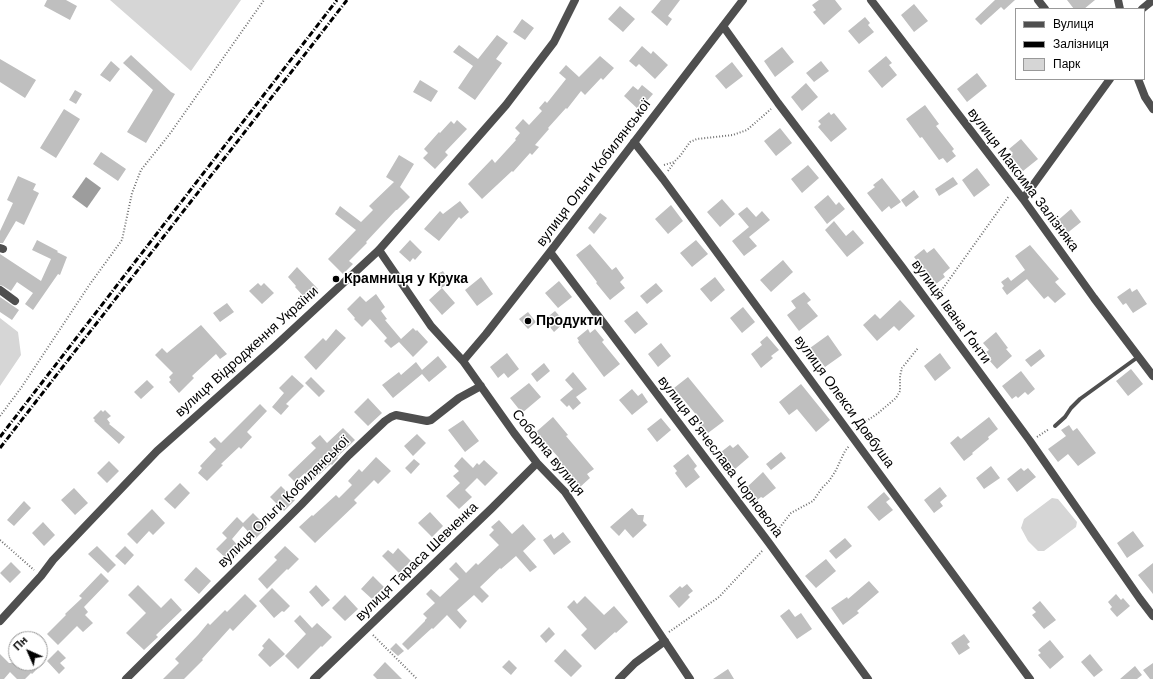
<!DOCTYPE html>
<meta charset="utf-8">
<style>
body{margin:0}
#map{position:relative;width:1153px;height:679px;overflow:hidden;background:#fff;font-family:Arial,sans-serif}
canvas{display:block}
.legend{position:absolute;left:1015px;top:8px;width:130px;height:72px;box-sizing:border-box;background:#fff;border:1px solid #999;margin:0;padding:5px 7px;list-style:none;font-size:12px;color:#000}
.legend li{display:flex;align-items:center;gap:8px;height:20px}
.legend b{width:20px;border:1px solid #999}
.north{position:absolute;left:8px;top:631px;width:40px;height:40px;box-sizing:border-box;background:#fff;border:1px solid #999;border-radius:50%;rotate:315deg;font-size:11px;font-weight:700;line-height:16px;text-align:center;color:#000}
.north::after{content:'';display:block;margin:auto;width:14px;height:18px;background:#000;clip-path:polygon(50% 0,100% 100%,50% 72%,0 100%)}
</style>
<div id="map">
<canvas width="1153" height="679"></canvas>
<ul class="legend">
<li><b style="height:5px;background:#4f4f4f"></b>Вулиця</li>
<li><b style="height:5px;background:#000"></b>Залізниця</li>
<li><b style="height:11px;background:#d6d6d6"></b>Парк</li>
</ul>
<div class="north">Пн</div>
</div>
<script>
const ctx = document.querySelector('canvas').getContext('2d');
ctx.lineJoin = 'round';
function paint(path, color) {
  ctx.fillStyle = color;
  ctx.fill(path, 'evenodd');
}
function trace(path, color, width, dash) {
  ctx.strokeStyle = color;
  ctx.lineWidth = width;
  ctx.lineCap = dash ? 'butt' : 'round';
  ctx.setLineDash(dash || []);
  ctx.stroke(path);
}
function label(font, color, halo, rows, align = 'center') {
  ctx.font = font + ' Arial,sans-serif';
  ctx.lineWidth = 3;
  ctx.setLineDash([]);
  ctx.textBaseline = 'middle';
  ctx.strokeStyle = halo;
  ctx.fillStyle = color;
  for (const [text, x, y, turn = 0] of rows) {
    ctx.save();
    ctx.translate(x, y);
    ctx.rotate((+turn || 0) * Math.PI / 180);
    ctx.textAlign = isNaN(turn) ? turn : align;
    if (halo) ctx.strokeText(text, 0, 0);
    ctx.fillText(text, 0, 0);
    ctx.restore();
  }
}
paint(new Path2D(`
 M110,0H241L191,71Z
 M0,318L18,332L21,355L0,386Z
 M1052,498L1058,499L1077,522L1076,527L1044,551H1038L1028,541L1021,528L1024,519Z`), '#d6d6d6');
paint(new Path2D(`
 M86,177L101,188L87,208L72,197Z`), '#9d9d9d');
paint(new Path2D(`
 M47,0H66L77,6L70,20L44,6Z
 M661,0H680L668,16L672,19L667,26L651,12Z
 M819,0H835L842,9L824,25L813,12L816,10L812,5Z
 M995,0H1015L1004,10L1001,7L981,25L975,19Z
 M1067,0H1095L1084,9H1074Z
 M914,4L928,21L914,32L901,15Z
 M620,6L635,19L623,32L608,19Z
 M865,17L870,23L868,25L874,32L859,44L848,31Z
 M522,19L534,28L525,40L513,32Z
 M497,35L508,43L496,59L502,63L475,100L458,88L473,66L453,52L459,45L478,59Z
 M642,46L651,54L653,51L668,65L655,79L639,64L636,67L629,61Z
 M782,47L794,62L775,77L764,61Z
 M131,55L171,92L175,94L146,143L127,132L153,90L123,63Z
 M600,56L614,68L603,80L601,78L585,95L581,91L567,109L566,108L548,128L549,129L535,145L539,147L532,155L530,153L513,172L512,171L482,199L468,184L492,159L495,163L516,140L515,139L520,133L515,128L523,119L529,125L542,111L539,108L545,101L547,103L566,79L559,73L566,65L579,77Z
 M886,56L892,63L889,65L897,75L882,88L868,71Z
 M0,59L36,80L25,98L0,82Z
 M111,61L120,69L110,82L100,75Z
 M821,61L829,71L814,82L806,73Z
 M732,62L743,76L726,89L715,76Z
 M977,73L987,86L967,102L957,89Z
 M420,80L438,91L431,102L413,92Z
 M806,83L818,97L802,111L791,97Z
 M642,85L653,94L639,110L624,96L633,86L638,90Z
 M75,90L82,94L76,104L69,100Z
 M925,105L939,124L936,126L954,149L952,151L956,156L947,163L943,158L939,160L922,137L920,138L906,119Z
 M64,109L80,119L56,158L40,148Z
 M829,112L831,115L834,113L847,129L831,142L818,127L821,124L818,121Z
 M457,120L467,129L445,152L448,155L435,169L423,158L428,153L424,149L439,132L440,133L451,121L454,124Z
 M780,128L792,143L776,156L764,141Z
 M1021,139L1038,159L1023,171L1010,155L1013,153L1009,149Z
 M101,152L126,169L118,181L93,164Z
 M399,155L414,164L400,187L410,197L397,210H396L366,242L367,243L349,261L353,264L343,274L328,259L356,230L335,214L340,206L361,222L373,210L369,206L394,182L386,177Z
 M808,165L819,178L802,193L791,179Z
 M977,168L990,185L974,197L962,180Z
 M18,176L36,184L33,190L39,193L24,225L16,221L3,243H0V231L13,203L7,200Z
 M953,177L958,184L939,196L935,189Z
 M882,178L901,202L891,209L889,206L882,212L867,193L875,187L873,185Z
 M914,190L919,197L906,207L901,200Z
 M828,195L836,205L839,202L845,209L827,224L814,207Z
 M722,199L735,214L720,227L707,212Z
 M460,201L469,212L461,219L459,217L439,241L424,229L440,211L443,214Z
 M671,205L683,221L668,234L655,219Z
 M747,207L756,217L762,211L770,220L749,237L757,246L744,256L732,241L749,227L738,214Z
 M1071,209L1081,222L1066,234L1056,222Z
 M600,213L607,218L594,234L588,228Z
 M834,221L846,236L853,230L864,243L847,257L825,230Z
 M37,240L58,251L57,252L67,257L60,275L58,274L33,310L25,304L33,293L17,282L11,291L3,286L0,285V254L41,281L51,259L32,250Z
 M410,240L422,252L415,260L413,258L410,262L399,252Z
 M696,240L708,254L692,267L680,253Z
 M590,244L612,270L616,267L624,278L620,282L625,288L610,300L596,283L597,282L576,255Z
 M1030,245L1059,279L1055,282L1066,294L1055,303L1048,296L1044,299L1027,279L1007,295L1002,288L1004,286L1001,282L1008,277L1011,281L1025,270L1015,256Z
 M934,248L950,268L943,274L945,277L936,284L914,257L924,249L927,253Z
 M783,260L793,272L771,292L760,280Z
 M297,267L318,289L307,300L295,287L296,286L288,277Z
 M443,271L450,283L441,288L434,276Z
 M481,277L493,294L477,306L465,290Z
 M715,277L725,290L711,302L700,289Z
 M559,281L572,297L558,308L545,293Z
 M258,283L261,286L264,283L274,293L262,304L249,291Z
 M656,283L663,291L647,304L640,296Z
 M442,288L455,303L442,315L429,300Z
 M1130,288L1132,292L1137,289L1147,304L1133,313L1126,303L1123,305L1117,297Z
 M804,292L811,300L807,303L818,316L799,331L787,315L796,308L791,301Z
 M376,294L385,307L381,311L387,319L385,320L401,339L413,328L416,331L417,330L428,342L413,357L399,342L391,348L384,341L387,338L370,319L362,327L354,319L355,318L347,309L360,296L366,302Z
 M0,297L19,310L12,320L0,312Z
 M900,300L915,316L899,331L894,326L877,341L863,325L875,314L880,319Z
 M227,303L234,312L220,322L213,313Z
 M743,307L755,322L742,333L730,318Z
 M555,311L565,322L554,332L544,320Z
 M637,311L648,324L635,334L624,321Z
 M528,312L536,322L528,329L519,319Z
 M201,325L227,354L220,359L216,354L192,376L194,378L179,393L169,382L171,380L169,377L173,373L155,355L162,348L167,353Z
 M336,329L346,338L316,370L304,357L323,338L326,341Z
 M588,329L590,333L595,329L604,340L602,342L620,364L604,377L578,342L579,341L577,338Z
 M996,332L1008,348L1006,349L1012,356L997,369L989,360L991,358L986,352L989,350L983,343Z
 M828,335L842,355L825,367L810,348Z
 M767,336L779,350L771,356L773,358L761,368L751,354L762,345L760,342Z
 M661,343L671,356L658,367L648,354Z
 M1040,349L1045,356L1031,367L1025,360Z
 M507,353L519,369L508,378L504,373L498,378L490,367Z
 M940,353L951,368L935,381L924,366Z
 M438,356L447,367L429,382L422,374L393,398L382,385L399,372L401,375L416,362L422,370Z
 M544,363L550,371L537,382L531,374Z
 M1131,369L1143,384L1128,396L1116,381Z
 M1021,371L1035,389L1028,395L1025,392L1018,398L1016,396L1012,399L1002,386Z
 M573,372L587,389L576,397L581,403L573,410L569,405L567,407L560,400L573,389L565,380Z
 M292,375L304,386L286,404L289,406L281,415L272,407L284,393L279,388Z
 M311,377L325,391L319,397L305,383Z
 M688,377L724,421L708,433L704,428L702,429L694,420L698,417L674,388Z
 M147,380L154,387L141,399L134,392Z
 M529,383L541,397L522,413L510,398Z
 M801,384L830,420L816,432L797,409L789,415L779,402Z
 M632,389L638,396L642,393L648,402L632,415L619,400Z
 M368,398L382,413L368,426L354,412Z
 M260,404L267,411L247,432L252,437L241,449L239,447L221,464L223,465L207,481L198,473L202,468L200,466L216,449L209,442L215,437L221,443Z
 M101,410L103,412L105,410L111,416L107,419L110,423L109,424L125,437L119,444L94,421L95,420L93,418Z
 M553,417L568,435L566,436L594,469L587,474L590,478L580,487L557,459L559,458L536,432Z
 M989,417L998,429L988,437L989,439L972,453L973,454L964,461L950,443L958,436L961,439Z
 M661,418L671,430L657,442L647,429Z
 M463,420L479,441L465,452L448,430Z
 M1069,425L1073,431L1077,428L1096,453L1078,466L1068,454L1058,462L1048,449L1066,436L1061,430Z
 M343,428L355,440L337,457L338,458L332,465L331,464L312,481L305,473L295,482L288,475L316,448L311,443L320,435L327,443Z
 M417,434L426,443L413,456L404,446Z
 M738,444L749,457L735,469L721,452L730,445L733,448Z
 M781,452L786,458L771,470L766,464Z
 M688,454L697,466L694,469L700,477L686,488L675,473L677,471L673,466Z
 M376,457L391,471L378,484L374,480L354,500L357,503L315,543L299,527L312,515L313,516L325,505L336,495L339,498L352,485L348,481L359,469L362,472Z
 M462,457L473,468L477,463L479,465L484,460L498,473L485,486L477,478L465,490L472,497L459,509L446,496L460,483L453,476L459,471L454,466Z
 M414,459L420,464L411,474L405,468Z
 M109,461L119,471L107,483L97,473Z
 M991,466L1000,478L984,489L976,478Z
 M1021,468L1024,471L1028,468L1036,477L1017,492L1007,479Z
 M763,472L776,488L763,498L761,497L755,502L745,489Z
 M180,483L190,493L175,509L164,499Z
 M281,486L295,500L284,511L270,497Z
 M940,487L947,496L940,502L943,506L934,513L924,500Z
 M74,488L88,503L75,515L61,500Z
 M884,492L890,499L886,502L893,510L879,521L867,507Z
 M24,501L31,508L14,526L7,520Z
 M632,508L638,515H644L643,521L647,525L633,538L625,529L619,536L610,527Z
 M152,509L165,523L153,535L149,531L137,544L127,534Z
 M430,512L443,526L432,537L418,523Z
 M253,513L267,527L255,539L243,526L232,539L242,550L230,562L216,549L227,538L222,533L237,517L243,523Z
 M499,520L512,534L523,524L536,539L523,551L537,567L530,572L516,556L501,569L500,568L480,587L489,596L482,603L474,595L457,610L467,621L460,629L447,615L433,629L432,628L408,650L402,644L425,621V620L427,618L423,614L435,603L426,594L431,589L440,597L459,579L449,569L456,562L466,573L476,563L478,565L499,545L489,535L494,530L491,527Z
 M43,522L55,535L44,546L32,533Z
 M1133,531L1144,546L1127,558L1117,543Z
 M563,532L571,542L554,555L543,540L551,534L554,539Z
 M845,538L852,546L836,559L829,551Z
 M97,546L116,565L108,573L88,554Z
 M125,546L134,555L125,565L115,556Z
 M285,546L299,559L288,570L287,569L267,589L258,579L277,560L274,557Z
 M398,548L411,561L399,573L382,556L388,550L393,554Z
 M826,559L836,571L816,588L805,576Z
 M11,562L21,572L10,583L0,573Z
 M1153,563V594L1138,575Z
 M196,567L211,581L199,594L184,580Z
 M101,573L109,581L84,607L88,612L85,615L93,623L83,632L77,626L58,645L47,634L66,615L65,614L82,598L79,596Z
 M373,576L384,587L372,599L361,589Z
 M869,581L879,592L857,611L859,613L843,625L831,608L847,597L848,599Z
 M687,584L693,591L688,595L690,597L679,608L669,596L680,586L682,588Z
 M138,585L161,608L171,598L182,610L156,635L158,637L144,650L126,633L146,613L128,595Z
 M316,585L330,600L322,607L309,592Z
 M272,588L290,606L284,612L282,611L274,618L259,601Z
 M245,594L257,606L233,631L230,628L202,659L203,660L184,679H163L179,663L175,659L198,635L208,623L210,625L225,610L227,612Z
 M1116,594L1121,600L1123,598L1130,606L1117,617L1110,609L1112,607L1108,602Z
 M345,595L358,609L345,621L332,608Z
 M585,596L604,615L614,606L628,622L616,633L615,632L595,650L581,635L587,629L567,607L574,600L577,604Z
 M1040,601L1056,620L1044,629L1032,615L1036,612L1032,608Z
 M789,609L795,617L801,613L812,629L797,639L780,616Z
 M300,615L312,628L317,623L332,637L322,647L321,646L298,669L285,656L306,634L294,621Z
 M549,627L555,634L546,643L540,636Z
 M964,634L970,642L967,644L970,648L959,655L951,643Z
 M269,638L285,654L270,667L258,655L264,648L262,646Z
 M1050,640L1064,657L1050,669L1038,655L1041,653L1038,650Z
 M396,643L404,651L398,656L390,649Z
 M565,649L582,666L571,677L554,661Z
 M58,650L66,658L60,663L65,668L59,674L47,661Z
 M0,654L9,663H43L32,674L31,673L25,679H17L10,672L4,679H0Z
 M1090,654L1103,670L1094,677L1081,662Z
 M509,660L517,668L511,675L502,667Z
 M385,662L402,679H377L373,675Z
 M1153,663V679H1150L1143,670Z
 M1135,666L1142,675L1137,679H1120Z
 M728,669L734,679H713Z`), '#bfbfbf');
trace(new Path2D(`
 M664,165L674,162L680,156L690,142L697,139L733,135L747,130L771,109
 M668,171L674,163
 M936,298L1009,196
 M0,416L21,388L90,284L122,240L132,193L141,170L169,135L264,0
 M856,428L877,414L896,398L900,391V376L902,368L918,348
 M1037,437L1049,429
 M774,535L791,513L813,501L822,488L829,481L835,472L845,451L849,446
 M0,540L34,570
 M669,632L719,597L763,550
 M373,635L417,679`), '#717171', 2, [1, 2]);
trace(new Path2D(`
 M1055,426L1065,417L1071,408L1080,399L1138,357`), '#4f4f4f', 4);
trace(new Path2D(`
 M871,0L1023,199L1094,298L1153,376
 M1038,0L1045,9
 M723,26L778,103L902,267L1030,441L1140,599L1153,616
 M634,142L663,179L1030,679
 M1023,199L1110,79
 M0,248L3,249
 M379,250L431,326L463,361L514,433L537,463L565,492L690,679
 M550,252L769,543L868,679
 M0,290L15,301
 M463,361L486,334L550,252L743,0
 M126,679L301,505L349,455L385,421L391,417L396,415L427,421L431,420L459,398L481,386
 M314,679L491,509L537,463
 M619,679L635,663L665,641`), '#4f4f4f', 8);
trace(new Path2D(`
 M1118,0L1120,9
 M1142,9L1153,0
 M1138,79L1145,97L1153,109
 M0,621L41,576L53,560L157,451L274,347L379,250L506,105L554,42L575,0`), '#4f4f4f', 8);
trace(new Path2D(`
 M0,437L337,0
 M0,448L347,0`), '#000', 3, [6, 2, 1, 2]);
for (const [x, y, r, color] of [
 [336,279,4,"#000"],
 [528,321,4,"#000"]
]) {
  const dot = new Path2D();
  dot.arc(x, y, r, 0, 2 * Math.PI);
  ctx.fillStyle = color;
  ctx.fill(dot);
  trace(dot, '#fff', 1.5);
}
label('14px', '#000', '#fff', [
 ["вулиця Ольги Кобилянської",594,173,-53],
 ["вулиця Максима Залізняка",1023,180,53],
 ["вулиця Івана Ґонти",951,312,54],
 ["вулиця Відродження України",247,352,-42],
 ["вулиця Олекси Довбуша",844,402,54],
 ["Соборна вулиця",548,453,51],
 ["вулиця Вʼячеслава Чорновола",720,457,53],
 ["вулиця Ольги Кобилянської",284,502,-45],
 ["вулиця Тараса Шевченка",417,562,-44]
]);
label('bold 14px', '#000', '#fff', [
 ["Крамниця у Крука",344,279],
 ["Продукти",536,321]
], 'left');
</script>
